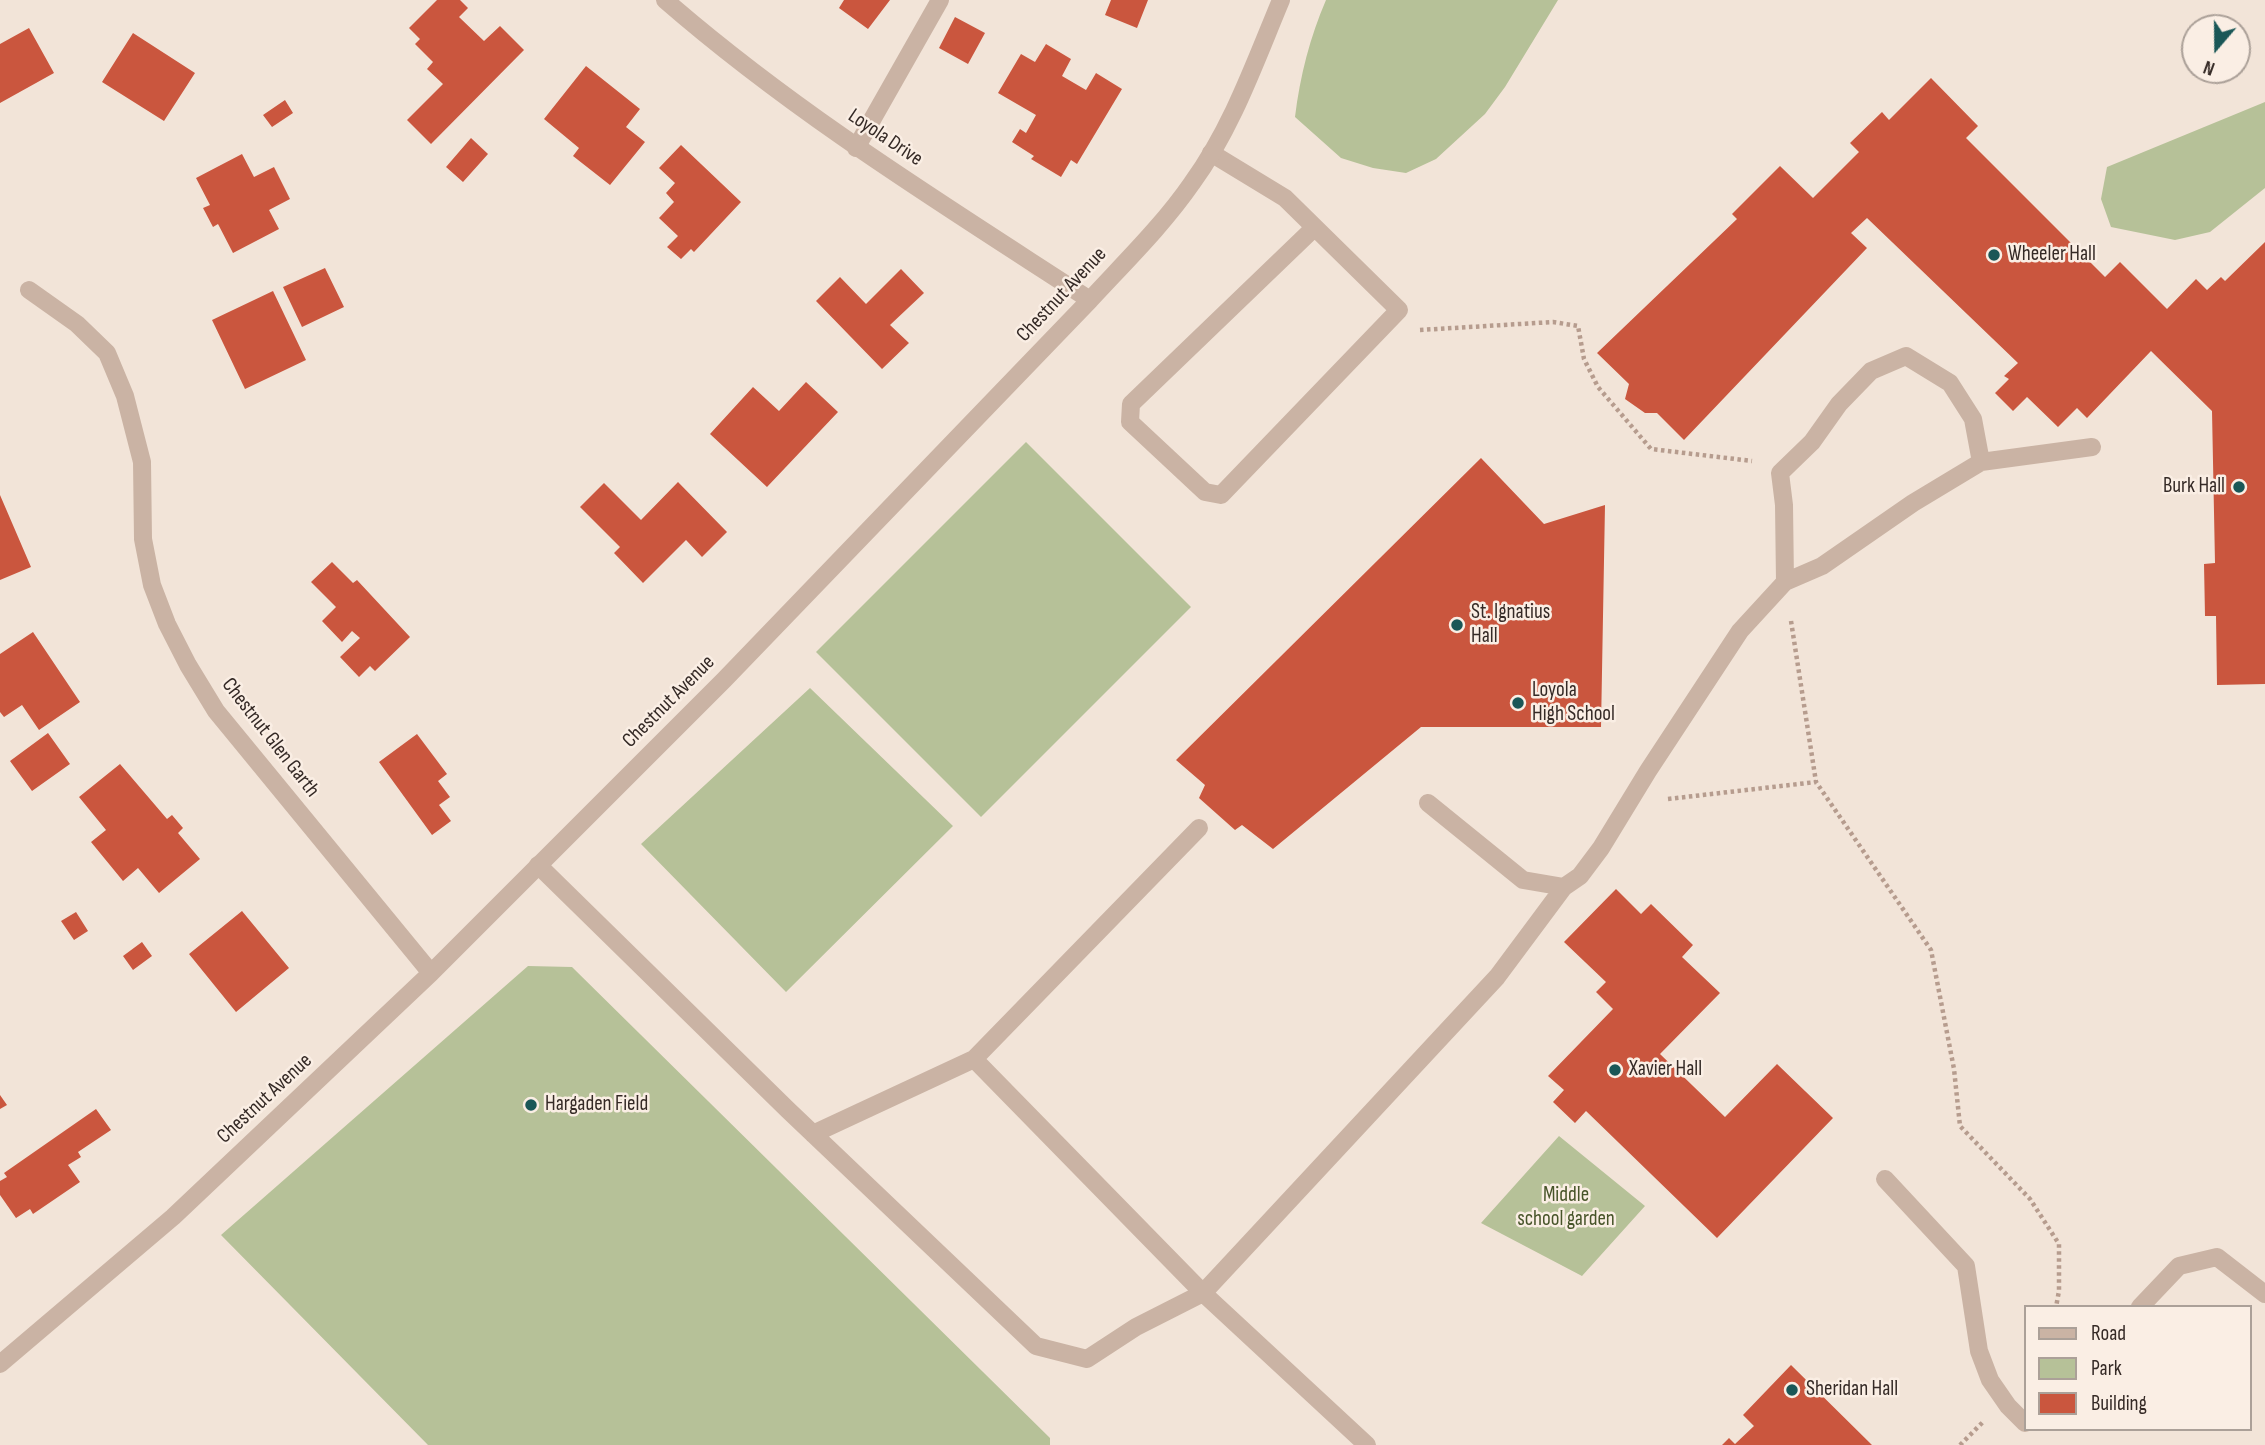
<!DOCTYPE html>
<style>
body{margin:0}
#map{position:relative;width:2265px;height:1445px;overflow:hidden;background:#f2e4d8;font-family:"Sofia Sans Condensed",sans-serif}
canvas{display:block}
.legend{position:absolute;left:2024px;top:1305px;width:228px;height:126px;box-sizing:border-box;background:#faeee4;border:2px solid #aba098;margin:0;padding:9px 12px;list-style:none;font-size:21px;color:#352a26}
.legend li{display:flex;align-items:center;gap:14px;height:35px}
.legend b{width:35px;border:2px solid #aba098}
.north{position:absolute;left:2181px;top:14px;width:70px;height:70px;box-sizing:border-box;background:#faeee4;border:2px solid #aba098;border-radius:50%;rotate:200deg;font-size:19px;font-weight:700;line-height:28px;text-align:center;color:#352a26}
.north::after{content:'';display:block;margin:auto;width:24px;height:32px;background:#1a5757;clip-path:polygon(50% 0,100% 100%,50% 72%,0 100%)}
</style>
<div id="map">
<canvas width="2265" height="1445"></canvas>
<ul class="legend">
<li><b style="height:9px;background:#cab3a4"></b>Road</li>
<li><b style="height:19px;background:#b6c198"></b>Park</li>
<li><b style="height:19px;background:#ca563e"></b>Building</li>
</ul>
<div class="north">N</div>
</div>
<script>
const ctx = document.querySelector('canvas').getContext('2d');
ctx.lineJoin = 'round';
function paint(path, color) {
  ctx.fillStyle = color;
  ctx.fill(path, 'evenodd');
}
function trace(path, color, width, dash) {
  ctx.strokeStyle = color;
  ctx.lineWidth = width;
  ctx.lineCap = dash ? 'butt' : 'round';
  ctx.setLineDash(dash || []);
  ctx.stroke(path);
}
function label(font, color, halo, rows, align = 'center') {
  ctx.font = font + ' "Sofia Sans Condensed",sans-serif';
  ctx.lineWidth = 5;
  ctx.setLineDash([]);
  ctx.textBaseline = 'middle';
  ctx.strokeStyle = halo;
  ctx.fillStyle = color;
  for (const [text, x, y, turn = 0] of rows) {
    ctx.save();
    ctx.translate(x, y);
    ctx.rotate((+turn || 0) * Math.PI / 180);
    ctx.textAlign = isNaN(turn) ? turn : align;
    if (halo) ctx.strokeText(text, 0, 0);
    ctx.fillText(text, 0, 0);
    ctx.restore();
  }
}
paint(new Path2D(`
 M1326,0H1558L1505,87L1485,114L1436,159L1406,173L1373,168L1341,158L1295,117C1300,76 1310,37 1326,0Z
 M2265,102V188L2210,232L2175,240L2111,227L2101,199L2107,167Z
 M1026,442L1191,607L981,817L816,652Z
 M810,688L953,826L786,992L641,844Z
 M528,966L572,967L1050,1438V1445H428L221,1235Z
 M1559,1136L1645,1206L1582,1276L1481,1223Z`), '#b6c198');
paint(new Path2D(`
 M437,0H460L468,8L459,17L484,41L500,26L524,50L431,144L407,120L443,84L427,69L433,62L415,44L420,39L409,28Z
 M844,0H890L868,29L839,8Z
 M1111,0H1148L1137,28L1105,15Z
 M955,17L985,33L968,64L939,48Z
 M29,28L54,73L0,103V44Z
 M133,33L195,73L164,121L102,82Z
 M1046,44L1071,59L1062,76L1086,90L1096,73L1122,89L1077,164L1071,160L1061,177L1031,159L1034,156L1012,142L1020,129L1026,133L1036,115L998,93L1021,54L1035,62Z
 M586,66L640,109L626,127L645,142L610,185L573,156L579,148L544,119Z
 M1931,78L1978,126L1966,138L2105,277L2120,262L2167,309L2196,279L2207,290L2221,277L2225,281L2265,242V684L2217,685L2216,616H2205L2204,564L2215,563L2212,411L2151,351L2087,418L2077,408L2058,427L2027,397L2013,411L1995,393L2009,379L2004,376L2018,363L1867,218L1851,233L1867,248L1684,440L1657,413H1645L1625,399L1629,384L1597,353L1737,219L1732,214L1780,166L1813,198L1859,152L1850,143L1882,112L1889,120Z
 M285,100L293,113L272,127L263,115Z
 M471,138L488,154L463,182L446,167Z
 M681,145L741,202L694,252L691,249L681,259L667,247L678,236L659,218L674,202L666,193L675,183L659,168Z
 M242,154L254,177L274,167L290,199L269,210L279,229L233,253L218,224L213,227L203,208L210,205L196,178Z
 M325,268L344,307L302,327L283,287Z
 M901,269L924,293L890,325L909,343L882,369L816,301L840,277L866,304Z
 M273,291L306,360L245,389L212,320Z
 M806,382L838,412L767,487L710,434L753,387L779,411Z
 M1481,458L1544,524L1605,505L1601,727H1421L1273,849L1242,825L1235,830L1199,798L1205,785L1176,760Z
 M678,482L727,532L702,557L686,540L643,583L614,553L620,547L580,507L604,483L641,520Z
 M0,495L31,567L0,580Z
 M332,562L353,583L357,580L410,637L375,671L370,666L359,677L340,657L360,638L352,631L342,642L322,621L336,607L311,582Z
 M33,632L80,702L39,730L22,705L4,717L0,712V654Z
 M48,733L70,764L32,791L10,761Z
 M417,734L447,774L438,781L450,797L439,805L451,821L432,835L379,762Z
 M120,764L167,819L172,815L183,828L178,833L200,859L159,893L138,868L123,881L91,842L106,830L79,797Z
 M1616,889L1641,914L1651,904L1693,945L1682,957L1720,993L1660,1054L1725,1117L1777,1064L1833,1118L1717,1238L1586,1111L1575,1123L1553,1102L1564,1090L1548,1076L1613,1009L1596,992L1606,982L1564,942Z
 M242,911L289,968L236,1012L189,954Z
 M76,912L88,931L74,940L61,921Z
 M142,942L152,956L133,970L123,956Z
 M0,1095L7,1105L0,1109Z
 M96,1109L111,1130L78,1152L81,1157L68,1165L80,1182L33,1214L30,1209L16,1218L0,1195V1181L7,1177L4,1173Z
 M1791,1365L1872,1445H1722L1729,1438L1735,1444L1754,1426L1743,1415Z`), '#ca563e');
trace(new Path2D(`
 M1420,330L1553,322L1578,326L1584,359L1598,387L1651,449L1752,461
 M1791,621L1816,782L1931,950L1954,1069L1960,1126L2030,1199L2059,1244V1291L2056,1307
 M1668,799L1816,782
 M1960,1445L1984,1421`), '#b69c8e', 4.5, [3.5, 3.5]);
trace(new Path2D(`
 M856,148L940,0
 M1211,153L1285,198L1399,310L1221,495L1205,492L1130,422L1131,404L1314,228
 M1906,356L1950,383L1973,419L1981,462L1913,503L1822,566L1785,582L1784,505L1780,473L1812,442L1839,404L1871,371Z
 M1981,462L2092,447
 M1428,803L1523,880L1564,887L1580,876L1601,848L1648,771L1740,631L1785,582
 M538,865L788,1110L1036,1346L1087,1359L1136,1327L1203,1293L1497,977L1564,887
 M974,1059L1203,1293L1367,1445
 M813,1134L974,1059L1199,828
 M1885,1179L1966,1266L1979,1351L1990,1380L2008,1406L2025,1423
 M2140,1307L2179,1266L2217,1257L2265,1294`), '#cab3a4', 18);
trace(new Path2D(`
 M665,0C796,114 944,205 1090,300
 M29,290L77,324L107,353L125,396L142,462L143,539L152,585L167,624L188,665L216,711L431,973
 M0,1364L173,1217L431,973L724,680L1090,300C1125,262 1163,225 1192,183C1232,128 1255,62 1281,0`), '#cab3a4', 18);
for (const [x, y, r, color] of [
 [1994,255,7,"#1a5757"],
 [2239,487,7,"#1a5757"],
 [1457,625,7,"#1a5757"],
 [1518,703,7,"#1a5757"],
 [1615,1070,7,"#1a5757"],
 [531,1105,7,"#1a5757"],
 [1792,1390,7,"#1a5757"]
]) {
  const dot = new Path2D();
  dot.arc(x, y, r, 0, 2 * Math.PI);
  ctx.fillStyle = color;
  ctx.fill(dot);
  trace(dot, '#faeee4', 2.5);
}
label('21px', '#352a26', '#faeee4', [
 ["Loyola Drive",885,138,34],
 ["Chestnut Avenue",1062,295,-47],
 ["Chestnut Avenue",669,702,-45],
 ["Chestnut Glen Garth",270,738,52],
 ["Chestnut Avenue",265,1099,-43]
]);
label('21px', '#352a26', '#faeee4', [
 ["Wheeler Hall",2008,255],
 ["Burk Hall",2225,487,"right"],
 ["St. Ignatius",1471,613],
 ["Hall",1471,637],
 ["Loyola",1532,691],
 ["High School",1532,715],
 ["Xavier Hall",1629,1070],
 ["Hargaden Field",545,1105],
 ["Sheridan Hall",1806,1390]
], 'left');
label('21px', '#475429', '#faeee4', [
 ["Middle",1566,1196],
 ["school garden",1566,1220]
]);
</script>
